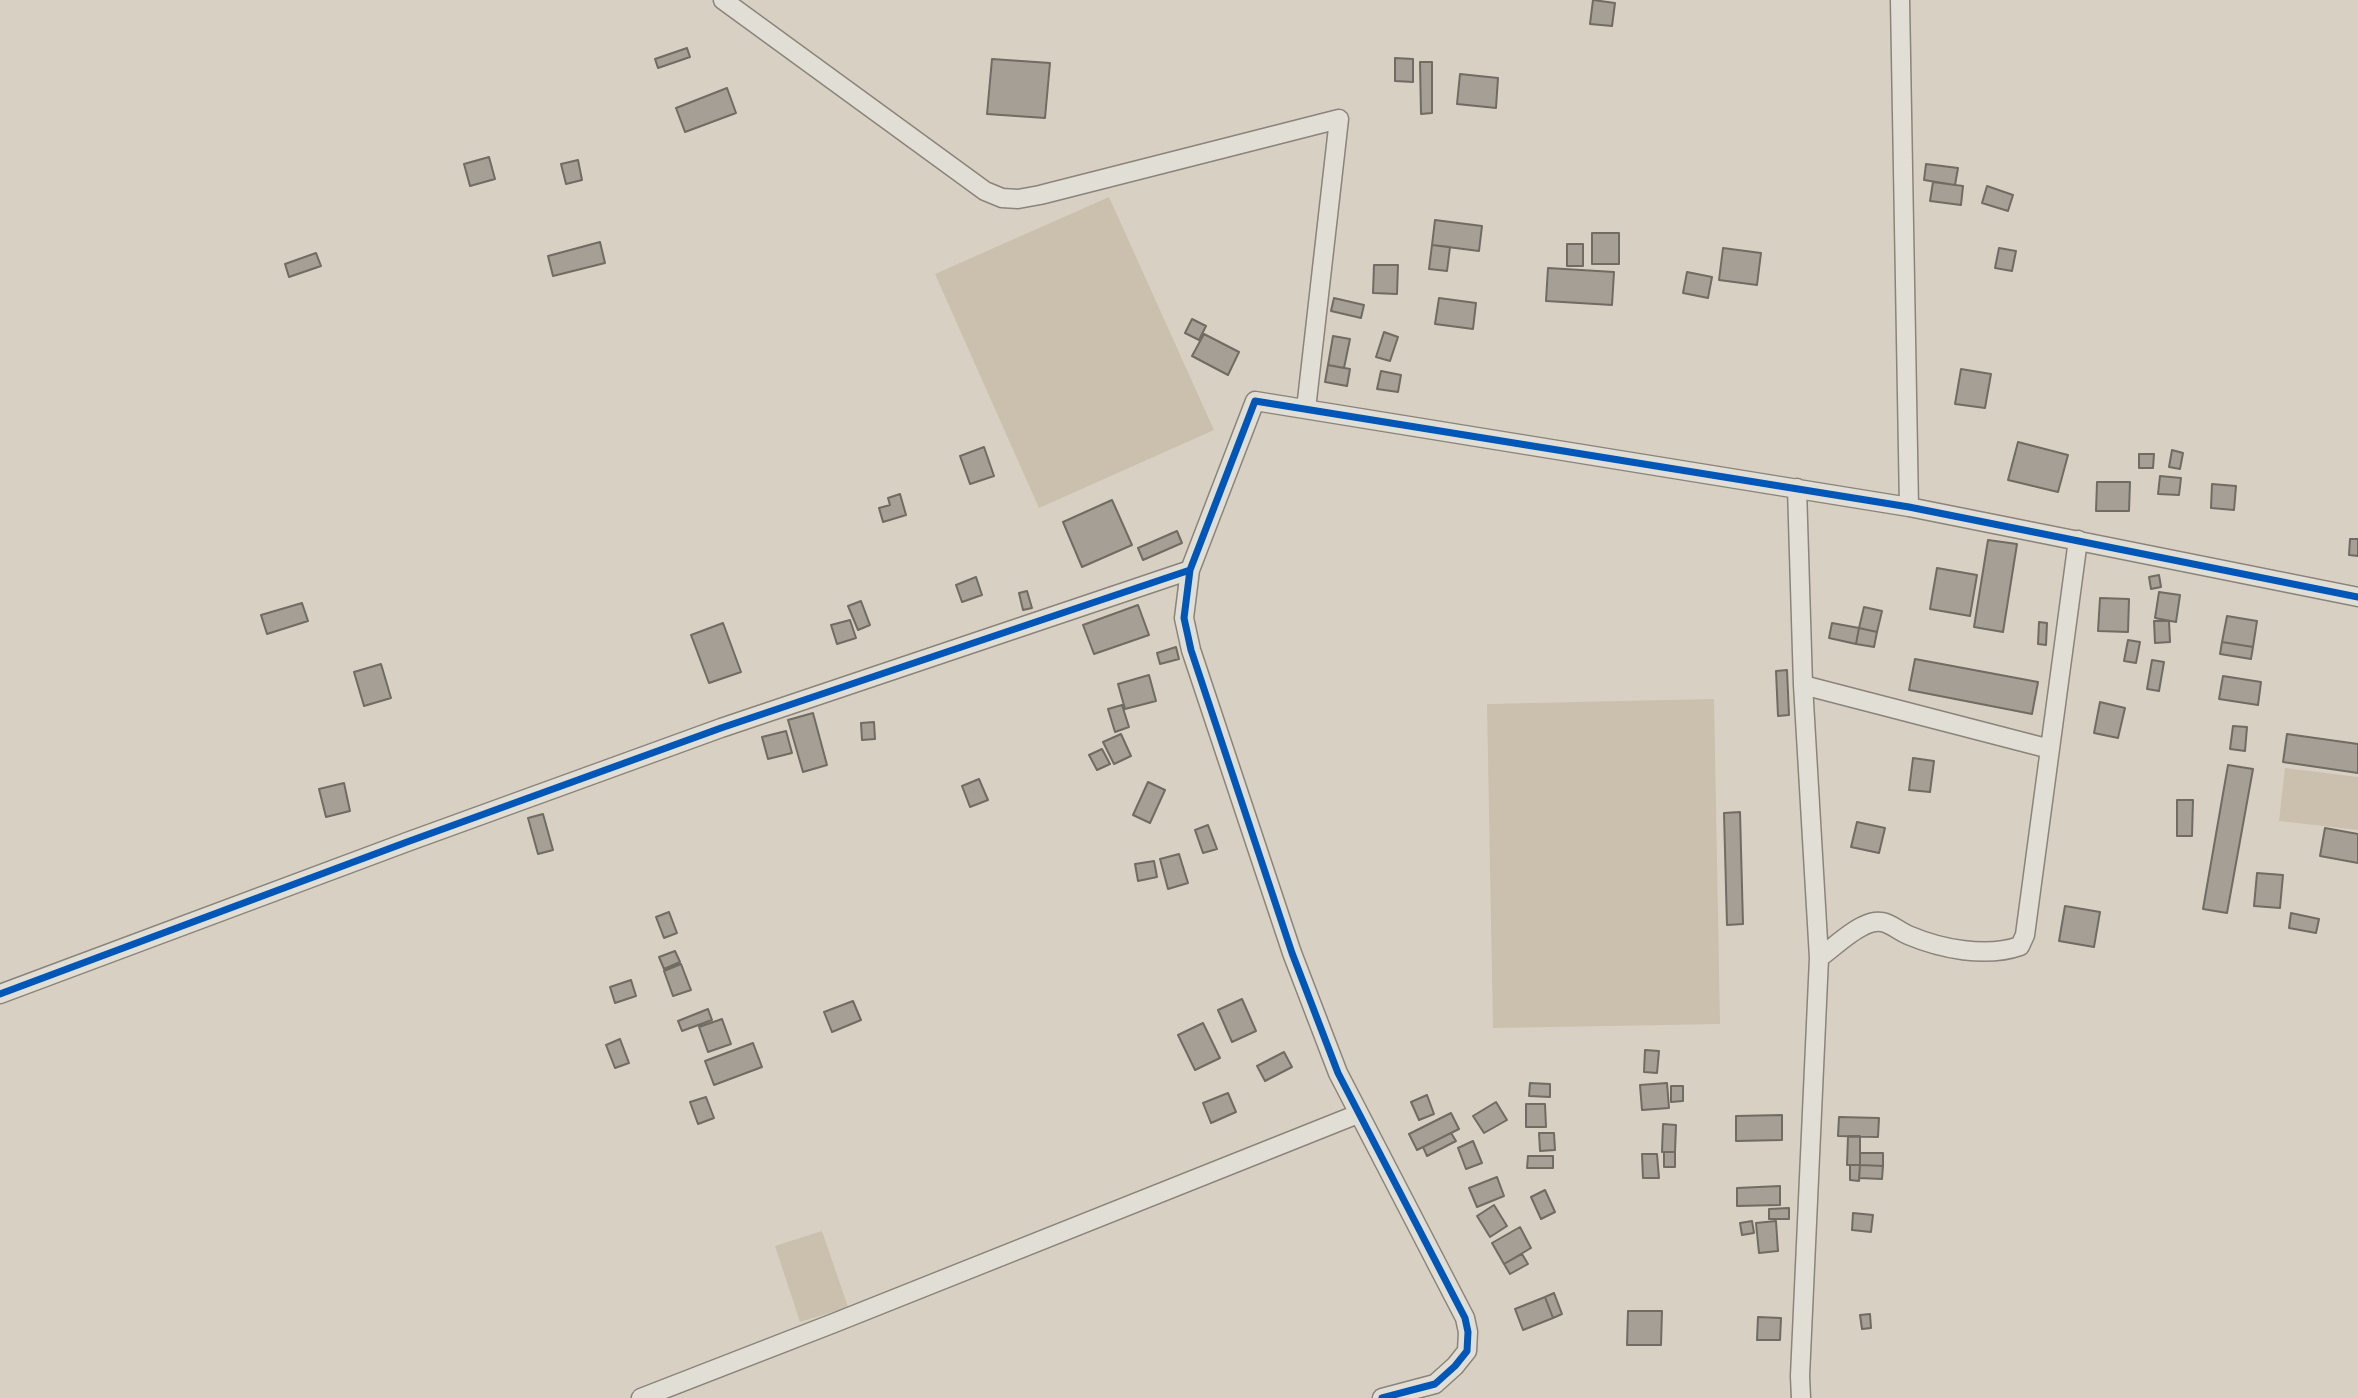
<!DOCTYPE html>
<style>
body{margin:0}
canvas{display:block;background:#d8d0c2}
</style>
<canvas width="2358" height="1398"></canvas>
<script>
const ctx = document.querySelector('canvas').getContext('2d');
ctx.lineJoin = 'round';
function paint(path, color) {
  ctx.fillStyle = color;
  ctx.fill(path, 'evenodd');
}
function trace(path, color, width, dash) {
  ctx.strokeStyle = color;
  ctx.lineWidth = width;
  ctx.lineCap = dash ? 'butt' : 'round';
  ctx.setLineDash(dash || []);
  ctx.stroke(path);
}
paint(new Path2D(`
 M1109,197L1214,430L1039,508L935,274Z
 M1714,699L1720,1024L1493,1028L1487,704Z
 M2285,768L2358,777V830L2279,821Z
 M822,1231L848,1307L800,1322L775,1246Z`), '#cbc0ae');
const building = new Path2D(`
 M1593,0L1615,3L1612,26L1590,24Z
 M687,48L690,57L658,68L655,59Z
 M1395,58L1413,59V82L1395,81Z
 M992,59L1050,63L1045,118L987,114Z
 M1420,62H1432V113L1421,114Z
 M1460,74L1498,78L1496,108L1457,104Z
 M727,88L736,113L685,132L676,108Z
 M489,157L495,179L470,186L464,164Z
 M578,160L582,180L566,184L561,164Z
 M1926,164L1958,168L1955,185L1924,180Z
 M1933,182L1963,186L1961,205L1930,201Z
 M1987,186L2013,195L2008,211L1982,203Z
 M1435,220L1482,226L1479,251L1432,245Z
 M1592,233H1619V264H1592Z
 M600,242L605,263L553,276L548,256Z
 M1567,244H1583V266H1567Z
 M1432,245L1450,247L1447,271L1429,269Z
 M1723,248L1761,253L1757,285L1719,280Z
 M1999,248L2016,251L2012,271L1995,268Z
 M316,253L321,266L289,277L285,264Z
 M1374,265H1398L1397,294L1373,293Z
 M1548,268L1614,272L1612,305L1546,301Z
 M1687,272L1712,277L1708,298L1683,293Z
 M1334,298L1364,305L1361,318L1331,311Z
 M1439,298L1476,303L1473,329L1435,324Z
 M1192,319L1206,326L1199,340L1185,333Z
 M1384,332L1398,337L1390,361L1376,357Z
 M1204,334L1239,352L1228,375L1192,356Z
 M1333,336L1350,339L1344,368L1328,365Z
 M1328,365L1350,369L1347,386L1325,382Z
 M1961,369L1991,374L1985,408L1955,404Z
 M1381,371L1401,375L1398,392L1377,389Z
 M2018,442L2068,455L2058,492L2008,480Z
 M984,447L994,476L970,484L960,456Z
 M2172,450L2183,453L2180,469L2169,467Z
 M2139,454H2154L2153,468H2139Z
 M2160,476L2181,478L2179,495L2158,494Z
 M2097,482H2130L2129,511H2096Z
 M2212,484L2236,486L2234,510L2211,508Z
 M900,494L906,515L883,522L879,508L890,505L888,498Z
 M1112,500L1132,545L1082,567L1063,522Z
 M1177,531L1182,543L1143,560L1138,548Z
 M2350,539H2358V556L2349,555Z
 M1988,540L2017,544L2003,632L1974,627Z
 M1937,568L1977,575L1970,616L1930,609Z
 M2159,575L2161,587L2151,589L2149,577Z
 M976,577L982,595L962,602L956,585Z
 M1027,591L1032,608L1023,610L1019,593Z
 M2159,592L2180,595L2176,622L2155,618Z
 M2100,598L2129,599L2128,632L2098,631Z
 M861,601L870,625L858,630L848,606Z
 M302,603L308,621L267,634L261,615Z
 M1138,605L1149,635L1094,654L1083,625Z
 M1864,607L1882,611L1877,632L1859,628Z
 M2227,616L2257,621L2253,647L2222,642Z
 M850,620L856,638L837,644L831,625Z
 M2154,621H2169L2170,642L2155,643Z
 M2039,622L2047,623L2046,645L2038,644Z
 M723,623L741,672L709,683L691,635Z
 M1832,623L1859,628L1856,644L1829,638Z
 M1859,628L1877,632L1874,647L1856,644Z
 M2128,640L2140,642L2136,663L2124,661Z
 M2222,642L2253,647L2251,659L2220,654Z
 M1176,647L1179,659L1160,664L1157,653Z
 M1915,659L2038,682L2032,714L1909,690Z
 M2152,660L2164,662L2159,691L2147,689Z
 M381,664L391,698L364,706L354,672Z
 M1787,670L1789,715L1778,716L1776,671Z
 M1149,675L1156,701L1125,709L1118,684Z
 M2223,676L2261,682L2258,705L2219,699Z
 M2100,702L2125,708L2118,738L2094,733Z
 M1122,705L1129,727L1115,732L1108,709Z
 M813,713L827,765L803,772L788,720Z
 M874,722L875,739L862,740L861,723Z
 M2233,726L2247,727L2245,751L2230,749Z
 M786,731L792,753L768,759L762,737Z
 M1121,734L1131,756L1114,764L1103,742Z
 M2287,734L2358,744V773L2283,762Z
 M1102,749L1110,764L1097,770L1089,755Z
 M1913,758L1934,761L1930,792L1909,790Z
 M2228,765L2253,769L2227,913L2203,909Z
 M979,779L988,800L970,807L962,786Z
 M1148,782L1165,790L1150,823L1133,815Z
 M344,783L350,811L326,817L319,789Z
 M2177,800H2193L2192,836H2177Z
 M1740,812L1743,924L1727,925L1724,813Z
 M543,814L553,850L538,854L528,818Z
 M1857,822L1885,828L1879,853L1851,847Z
 M1208,825L1217,849L1203,853L1195,830Z
 M2325,828L2358,834V863L2320,856Z
 M1179,854L1188,883L1168,889L1160,859Z
 M1154,861L1157,877L1138,881L1135,864Z
 M2257,873L2283,875L2280,908L2254,906Z
 M2065,906L2100,912L2094,947L2059,941Z
 M669,912L677,933L664,938L656,917Z
 M2291,913L2319,919L2316,933L2289,928Z
 M675,951L680,962L664,969L659,957Z
 M681,964L691,990L673,996L664,971Z
 M631,980L636,996L615,1003L610,987Z
 M1242,999L1256,1031L1232,1042L1218,1010Z
 M853,1001L861,1020L832,1032L824,1012Z
 M708,1009L712,1020L682,1031L678,1021Z
 M722,1019L731,1044L708,1052L699,1027Z
 M1203,1023L1220,1058L1195,1070L1178,1035Z
 M620,1039L629,1063L615,1068L606,1045Z
 M753,1043L762,1067L714,1085L705,1061Z
 M1645,1050L1659,1051L1657,1073L1644,1072Z
 M1284,1052L1292,1067L1265,1081L1257,1066Z
 M1530,1083L1550,1084V1097L1529,1096Z
 M1667,1083L1669,1108L1642,1110L1640,1085Z
 M1671,1086H1683V1101L1671,1102Z
 M1228,1093L1236,1112L1211,1123L1203,1103Z
 M1427,1095L1434,1114L1419,1120L1411,1102Z
 M706,1097L714,1118L698,1124L690,1102Z
 M1496,1102L1507,1120L1484,1133L1473,1116Z
 M1526,1104H1545L1546,1127H1526Z
 M1451,1113L1459,1129L1417,1150L1409,1134Z
 M1782,1115V1140L1736,1141V1116Z
 M1839,1117L1879,1118L1878,1137L1838,1136Z
 M1663,1124L1676,1125L1675,1152H1662Z
 M1451,1133L1456,1141L1427,1156L1423,1147Z
 M1539,1133H1554L1555,1150L1540,1151Z
 M1848,1136H1860V1165H1847Z
 M1473,1141L1482,1163L1466,1169L1458,1148Z
 M1664,1152H1675V1167H1664Z
 M1860,1153H1883V1166L1860,1165Z
 M1642,1154H1657L1659,1178H1643Z
 M1528,1156H1553V1168H1527Z
 M1850,1165H1860L1859,1181L1850,1180Z
 M1860,1165L1883,1166L1882,1179L1859,1178Z
 M1497,1177L1504,1196L1477,1207L1469,1188Z
 M1780,1186V1205L1737,1206V1188Z
 M1545,1190L1555,1212L1541,1219L1531,1197Z
 M1494,1205L1507,1226L1490,1237L1477,1216Z
 M1789,1208V1219H1769V1209Z
 M1853,1213L1873,1215L1871,1232L1852,1230Z
 M1752,1221L1754,1233L1742,1235L1740,1223Z
 M1776,1221L1778,1251L1759,1253L1756,1223Z
 M1520,1227L1531,1248L1504,1264L1492,1243Z
 M1522,1254L1528,1264L1510,1274L1504,1264Z
 M1554,1293L1562,1314L1553,1318L1545,1297Z
 M1545,1297L1553,1318L1523,1330L1515,1309Z
 M1628,1311H1662L1661,1345H1627Z
 M1870,1314L1871,1328L1862,1329L1860,1315Z
 M1758,1317L1781,1318L1780,1340H1757Z`);
paint(building, '#a59f95');
trace(building, '#706b63', 2);
const minor = new Path2D(`
 M723,0L985,191L1002,198L1018,199L1040,195L1339,119L1306,409
 M1900,0L1909,507
 M1797,488L1803,685L1819,958L1800,1376L1801,1398
 M1803,685L2050,749
 M1819,958C1833,948 1848,933 1863,926C1885,915 1892,928 1908,935C1941,949 1986,958 2020,946L2025,935L2078,540
 M0,994L407,842L721,728L1190,570
 M641,1398L834,1323L1358,1114
 M1382,1398L1435,1384L1455,1366L1467,1351L1468,1332L1465,1318L1338,1073L1292,953L1191,650L1184,618L1190,570L1255,401L1909,507L2358,597`);
trace(minor, '#8a847b', 21);
trace(minor, '#e1ded6', 18);
trace(new Path2D(`
 M0,994L407,842L721,728L1190,570
 M1382,1398L1435,1384L1455,1366L1467,1351L1468,1332L1465,1318L1338,1073L1292,953L1191,650L1184,618L1190,570L1255,401L1909,507L2358,597`), '#0057b8', 7);
</script>
